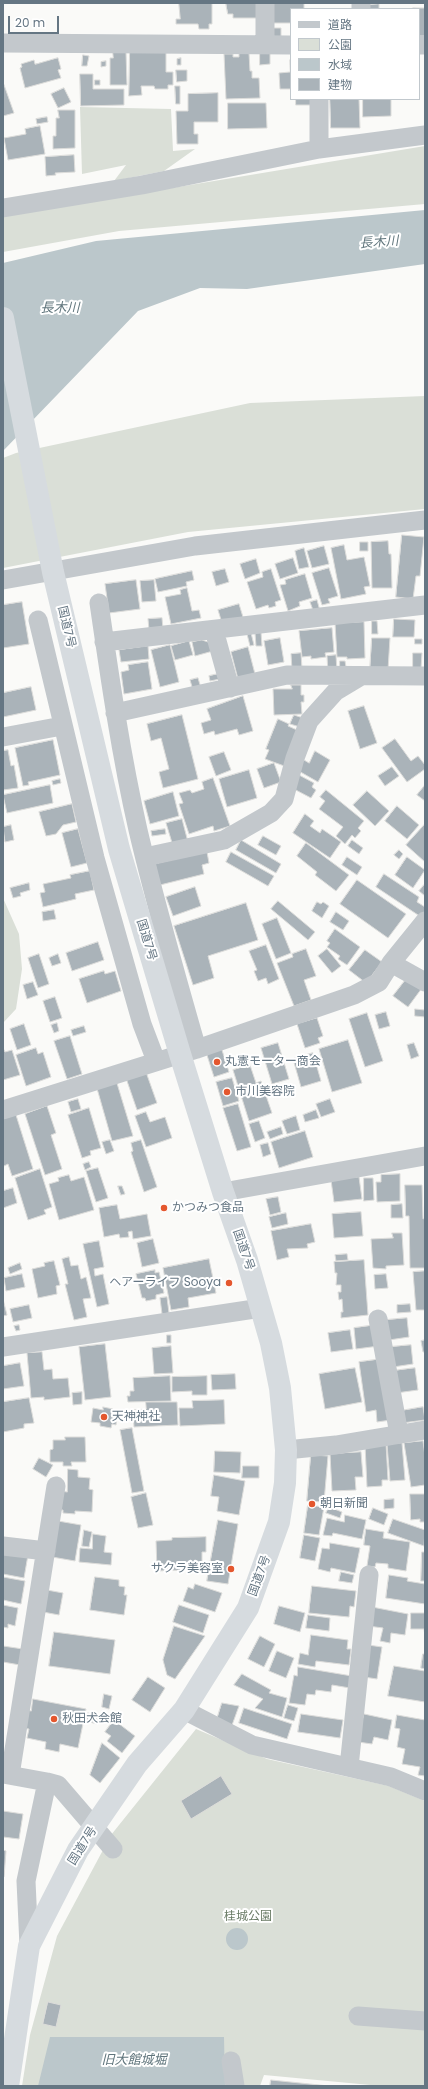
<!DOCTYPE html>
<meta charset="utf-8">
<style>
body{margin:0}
#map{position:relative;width:428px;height:2089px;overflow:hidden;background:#fafaf8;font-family:Poppins,"Noto Sans JP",sans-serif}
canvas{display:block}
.frame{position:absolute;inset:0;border:4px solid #657683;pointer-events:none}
.legend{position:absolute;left:290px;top:8px;width:130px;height:92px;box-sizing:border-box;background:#fff;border:1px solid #c1c8cd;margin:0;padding:5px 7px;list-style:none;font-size:12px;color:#657683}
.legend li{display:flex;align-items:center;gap:8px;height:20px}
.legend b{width:20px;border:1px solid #c1c8cd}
.scale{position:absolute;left:8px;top:16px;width:51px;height:18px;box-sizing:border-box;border:2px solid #657683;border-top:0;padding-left:5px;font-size:12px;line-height:14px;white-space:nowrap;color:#657683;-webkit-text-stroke:3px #fff;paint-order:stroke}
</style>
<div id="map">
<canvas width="428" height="2089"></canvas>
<div class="frame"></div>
<ul class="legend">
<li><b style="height:5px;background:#c3c8cc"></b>道路</li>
<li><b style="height:11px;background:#dadfd7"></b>公園</li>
<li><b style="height:11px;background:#bbc7cb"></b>水域</li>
<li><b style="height:11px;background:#aab3b9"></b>建物</li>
</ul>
<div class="scale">20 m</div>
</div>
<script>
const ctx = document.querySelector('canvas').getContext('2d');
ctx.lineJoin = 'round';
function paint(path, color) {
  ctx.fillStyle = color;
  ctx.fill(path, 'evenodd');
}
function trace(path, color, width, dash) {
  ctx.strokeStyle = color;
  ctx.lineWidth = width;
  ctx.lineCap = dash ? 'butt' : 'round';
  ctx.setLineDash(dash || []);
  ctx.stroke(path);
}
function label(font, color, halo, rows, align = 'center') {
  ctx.font = font + ' Poppins,"Noto Sans JP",sans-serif';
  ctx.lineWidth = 4;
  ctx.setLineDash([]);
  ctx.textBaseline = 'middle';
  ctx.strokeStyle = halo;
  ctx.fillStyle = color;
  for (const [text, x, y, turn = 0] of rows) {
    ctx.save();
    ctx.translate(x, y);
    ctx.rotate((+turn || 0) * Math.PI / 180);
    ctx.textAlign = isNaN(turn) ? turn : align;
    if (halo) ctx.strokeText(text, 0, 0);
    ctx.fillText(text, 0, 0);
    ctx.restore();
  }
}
paint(new Path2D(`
 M80,107L171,109L173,151L195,149L164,171L114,181L126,165L82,174Z
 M425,146V204L119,231L3,252V216Z
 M425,396V509L188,532L3,568V458L16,453L250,403Z
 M3,898L19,934L22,969L16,1009L3,1023Z
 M196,1729L267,1759L389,1786L425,1801V2086H381L264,2075L260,2086H22L30,2035L57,1936L111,1835Z`), '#dadfd7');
paint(new Path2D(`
 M425,210V264L247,289L200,288L138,311L3,451V263L96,241Z
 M226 1939a11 11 0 1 1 22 0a11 11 0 1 1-22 0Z
 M50,2037H224L225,2086H38Z`), '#bbc7cb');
const building = new Path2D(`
 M179,3H212V24H209V29H199L198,24H176V19H180Z
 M226,3H257L258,18H233V14H228Z
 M273,3H304V9H291V23H270Z
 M379,4V9H368V5Z
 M413,8H425V36H419V9Z
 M271,28H281V41H271Z
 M113,52H126L127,85H110V58H113Z
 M130,52H166V72H173V85H168V89H155L154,86H141L142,95L129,96Z
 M249,53L250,71H252V78H259L260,98L226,99L224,54H233V57H239V54Z
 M260,53H270V64L260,65Z
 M83,55L89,56L87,66H82Z
 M58,58L61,69L58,70L61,78L25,88L20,68L22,67L21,64L34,60L35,64Z
 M181,58V65H177V59Z
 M290,60L291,89H280L279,73L290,72Z
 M106,61V66L101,67V62Z
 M176,70H187V81L177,82Z
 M80,74H93V89H124V105L81,106Z
 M95,80H100V85H95Z
 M3,82L14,113L3,116Z
 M175,86H180V104H176Z
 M64,88L71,102L58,108L51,94Z
 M218,93V122H194V134H198V144H177L176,111H188V94Z
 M296,99H312V105H296Z
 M330,99H359L360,128H331Z
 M363,99H391V116L363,117Z
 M228,103H266L267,128L228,129Z
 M58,110H75V148L53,149V136H56V118H59Z
 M47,117L48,122L37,124L36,119Z
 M40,126L45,154L8,160L4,138L26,134L25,129Z
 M74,155L75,172L55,173L56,175L46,176L45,157Z
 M402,535L424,537L420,576H416L413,599L396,597Z
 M388,541L389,554H391L392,588H372L371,542Z
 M360,542H368V551H360Z
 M344,545L347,560L364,557L370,586L364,587L366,594L341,599L331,548Z
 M324,546L329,564L312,568L307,551Z
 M304,548L309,567L299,569L295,551Z
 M293,558L298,573L280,579L275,564Z
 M256,559L260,573L245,579L240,564Z
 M329,568L338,596L328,599L330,603L322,605L312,573Z
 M225,569L229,582L216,586L212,572Z
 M271,569L281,600L275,602L276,606L269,608L268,605L256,609L247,582L263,577L262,572Z
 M192,571L194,580L186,582L187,586L158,592L155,579Z
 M305,574L312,598L299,602L300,606L288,611L280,585L286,584L285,580Z
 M136,580L140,609L109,613L105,584Z
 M154,580L156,601L142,602L140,581Z
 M187,588L192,611L199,610L201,618L171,624L165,597L181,594L180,590Z
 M317,600L320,611L314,613L310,602Z
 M22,602L29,644L3,648V605Z
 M239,604L243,617L222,623L218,610Z
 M162,618L163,629L149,630L148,619Z
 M394,619L415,620L414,637H393Z
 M372,621H377L378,634H372Z
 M364,622L365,658L347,659V657H337L335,623Z
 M332,628L334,652L325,653L326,657L311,659V656L302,657L299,631Z
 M261,632L262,646H256L255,633Z
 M251,633L254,645L250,646L247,634Z
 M280,638L284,662L268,665L264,641Z
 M372,638H390L388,670H370Z
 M415,639H422V644H415Z
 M202,640L211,643L213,651L195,656L192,642Z
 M189,641L193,655L175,660L171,646Z
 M170,645L179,682L160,687L151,650Z
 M148,646L149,659L121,662L119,650Z
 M248,647L255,674L238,679L231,652Z
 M301,653L302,669L292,670L291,654Z
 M413,653H422L421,669H413Z
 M336,655L337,672L328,673L327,656Z
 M340,661H345L346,667H340Z
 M148,662L152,689L124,694L121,672L129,670L128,665Z
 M218,674L220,679L210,681L209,676Z
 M198,678L201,688L193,690L190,680Z
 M291,685H301V695H304V702H301L302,714L274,715L273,689H292Z
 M31,687L36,710L3,717V693Z
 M243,696L253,731L239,735L237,729L215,735L214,731L204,734L201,723L211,720L207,709Z
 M364,706L377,743L360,749L348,711Z
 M182,715L198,779L163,788L159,772L169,769L161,738L151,741L147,724Z
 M294,715L303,718L300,727L290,724Z
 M278,719L289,724L288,726L297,730L287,767L265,759L269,750L266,749Z
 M395,739L411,761L418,756L425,765V769L407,782L382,748Z
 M53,740L60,775L28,782L29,785L23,786L15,748Z
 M8,750L11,766L14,765L18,788L3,790V751Z
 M315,751L330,760L318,782L297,770L304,760L309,763Z
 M224,752L231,770L216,776L209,757Z
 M274,763L281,782L264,788L257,769Z
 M392,767L399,776L385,786L378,776Z
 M249,770L257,798L227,807L219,779Z
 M299,775L314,783L312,787L316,790L311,798L292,788Z
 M213,778L230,826L214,831L213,826L189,834L179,804L183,803L179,793L190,790L192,793L204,789L202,782Z
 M60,779L61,783L53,785L52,781Z
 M50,785L53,803L7,813L3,795Z
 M425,785V801L417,795Z
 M326,790L364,821L358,828L361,831L355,838L352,835L345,844L336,836L343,827L319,809L325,801L320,797Z
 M367,791L389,811L375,826L353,805Z
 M173,792L179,816L150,824L144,801Z
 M72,804L76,822L63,825L56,834L46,836L39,812Z
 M397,806L419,825L407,839L385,821Z
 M305,814L314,821L310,826L320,833L322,829L341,842L330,858L293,833Z
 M182,819L188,842L173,846L166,823Z
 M425,824V862L406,845Z
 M11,825L14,840L5,842L3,827Z
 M78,829L87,863L71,867L62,833Z
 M165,829L166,834L152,836L151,831Z
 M263,836L281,846L276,855L258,845Z
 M241,840L281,864L276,873L236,850Z
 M352,840L363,848L359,854L348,846Z
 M306,843L349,875L336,891L315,875L317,872L297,856Z
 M399,850L403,854L399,859L394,855Z
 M207,852L209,863L202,865L204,874L160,885L155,864Z
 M231,852L274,876L268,886L226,862Z
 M347,857L362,867L357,875L342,865Z
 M407,857L425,870L413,888L395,875Z
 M90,871L94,890L75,894L76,899L43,907L40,893L45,892L43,884L71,878L70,875Z
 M384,874L419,897L417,902L425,907V911L421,917L376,887Z
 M357,880L406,914L388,938L340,904Z
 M29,883L30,890L20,893L21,896L13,898L10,888Z
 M424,885L425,886V896L419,891Z
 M195,887L201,906L173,916L166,897Z
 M278,901L315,932L308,940L271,909Z
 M317,902L321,904L323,902L329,906L322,918L312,911Z
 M246,903L258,940L208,956L214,978L193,985L174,926Z
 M54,910L56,919L43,921L42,912Z
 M336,912L349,921L343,930L330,922Z
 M277,918L291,953L276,959L262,924Z
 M335,929L360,947L347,965L338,959L340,956L327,947L330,943L327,941Z
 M98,942L104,960L72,971L66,953Z
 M266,945L279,979L268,984L266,978L258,981L254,971L257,970L249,951Z
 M306,949L316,976L304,980L311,1000L294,1006L277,963L293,957L292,954Z
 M327,949L341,966L332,973L318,956Z
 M365,950L382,962L366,983L349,970Z
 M39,954L49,984L38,988L28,958Z
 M58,954L61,963L52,966L49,958Z
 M104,971L105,974L115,971L121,991L87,1003L79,979Z
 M407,978L422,988L408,1007L393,996Z
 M33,982L38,995L27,999L23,985Z
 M55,997L62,1018L50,1022L43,1001Z
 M415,1009L425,1010V1017L415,1016Z
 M386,1012L390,1026L379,1029L375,1015Z
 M367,1013L383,1061L365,1067L349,1019Z
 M317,1018L323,1036L318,1038L320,1043L305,1048L297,1024Z
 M57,1023L59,1031L54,1033L51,1025Z
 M24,1024L31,1045L17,1050L10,1029Z
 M84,1026L86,1032L73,1036L71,1030Z
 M70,1036L82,1074L67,1079L54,1041Z
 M348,1040L362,1083L332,1092L319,1049Z
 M278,1043L289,1079L272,1084L261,1048Z
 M414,1043L419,1056L411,1059L407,1045Z
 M221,1047L229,1072L214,1077L206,1052Z
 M3,1048L5,1052L12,1050L20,1075L3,1080Z
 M36,1048L38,1054L43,1052L51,1077L26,1086L16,1055Z
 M313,1053L321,1081L301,1087L293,1059Z
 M250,1065L256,1083L261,1081L272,1113L249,1121L233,1070Z
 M146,1072L157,1103L137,1110L126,1078Z
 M232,1078L239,1101L223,1106L216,1082Z
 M116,1080L133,1136L112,1141L96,1085Z
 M78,1099L81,1109L71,1112L68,1102Z
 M330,1099L335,1112L321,1117L316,1104Z
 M238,1104L251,1147L237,1151L223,1108Z
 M47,1106L56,1133L51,1135L62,1169L45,1175L25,1114Z
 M89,1108L101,1148L90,1151L91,1155L82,1158L68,1115Z
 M316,1110L319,1118L305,1122L303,1115Z
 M146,1112L150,1122L165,1117L172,1138L146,1147L135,1116Z
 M16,1115L33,1169L12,1176L8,1164L4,1166L3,1163V1119Z
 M296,1116L300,1130L287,1134L282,1121Z
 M259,1121L265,1138L255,1142L249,1124Z
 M281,1127L283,1134L270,1139L267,1132Z
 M305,1131L313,1157L279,1168L271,1142Z
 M110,1140L114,1151L106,1154L102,1142Z
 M141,1140L157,1187L144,1192L131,1152L133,1151L131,1143Z
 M268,1143L271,1154L263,1157L260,1145Z
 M89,1162L91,1167L85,1170L83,1164Z
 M98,1168L108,1198L96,1202L86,1171Z
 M40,1169L52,1207L44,1210L46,1214L28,1220L15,1178Z
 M400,1174V1201L377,1202L376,1182H381V1175Z
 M69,1175L71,1181L84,1177L94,1210L59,1220L49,1184L59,1181L58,1178Z
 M359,1177L362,1199L334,1202L331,1180Z
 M364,1178H373L374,1200L364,1201Z
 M405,1185H422L423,1219L425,1218V1268H410L409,1216H406Z
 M118,1186H122L125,1194L121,1195Z
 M13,1188L17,1203L3,1208V1191Z
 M278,1197L281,1212L270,1215L266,1199Z
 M402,1204L403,1218H391V1205Z
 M117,1205L120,1219L147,1214L151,1236L133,1239L132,1231L128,1232L129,1237L120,1238L119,1234L104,1237L99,1208Z
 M361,1212L363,1236L334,1238L332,1214Z
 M286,1213L288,1224L272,1228L269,1217Z
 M311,1224L315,1242L307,1244L308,1248L287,1249L289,1257L277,1260L271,1231Z
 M392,1233H402L404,1265L386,1266V1269L373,1268L371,1239L393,1238Z
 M153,1239L159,1263L142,1267L137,1243Z
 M99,1241L104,1267L94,1269L95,1276L103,1274L109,1304L97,1307L83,1244Z
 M347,1254L348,1260L336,1261L335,1255Z
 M69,1257L71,1266L78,1265L81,1279L86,1277L91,1298L83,1299L87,1317L74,1320L65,1284H68L62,1259Z
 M209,1259L216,1293L188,1298L189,1307L171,1310L163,1268Z
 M364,1260L368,1315L341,1318V1312H343L342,1299L339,1300L338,1292H341V1285H336L337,1273H335L334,1262Z
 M54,1261L60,1285L56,1286L57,1294L38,1298L32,1269L45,1266L44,1263Z
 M20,1263L22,1269L10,1274L8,1268Z
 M155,1270V1273L159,1272L164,1293L156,1295V1299L146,1301L145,1298H142L136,1274Z
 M425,1271V1310H416L413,1272Z
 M22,1274L25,1287L6,1291L4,1278Z
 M386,1274L388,1288L375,1289L374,1275Z
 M167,1297L169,1313L162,1314L160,1298Z
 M3,1299L7,1315L3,1316Z
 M410,1304L411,1312L397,1313V1305Z
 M29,1305L32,1318L13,1322L10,1309Z
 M407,1318L409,1337L389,1340L386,1320Z
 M19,1325L20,1330L16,1331L14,1326Z
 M376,1325L379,1346L356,1349L354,1328Z
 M350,1330L353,1349L331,1352L328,1333Z
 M167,1335H171V1343H167Z
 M425,1340V1352H423L421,1341Z
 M105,1344L111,1397L85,1400L79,1347Z
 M411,1345L413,1364L393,1367L390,1347Z
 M171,1346L173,1373L154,1374L152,1348Z
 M42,1352L44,1370L52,1369L53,1379L68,1378L70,1397L44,1400V1397L31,1398L27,1353Z
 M382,1359L391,1420L377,1422L376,1410L366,1412L359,1362Z
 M20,1363L24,1386L3,1389V1366Z
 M355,1368L362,1402L325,1409L319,1374Z
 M415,1368L418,1390L396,1393L392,1371Z
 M235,1374L236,1389L212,1390L211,1375Z
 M170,1376L171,1401L128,1402L127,1396H130V1391H134L133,1378Z
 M207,1376V1395H192V1391L172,1392V1377Z
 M82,1392V1404L73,1405L72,1393Z
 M29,1398L34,1423L24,1424V1428L3,1432V1402Z
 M224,1400L225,1424L180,1426L179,1408H193L192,1401Z
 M146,1402H177L178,1425L134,1427L133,1410L146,1409Z
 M103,1407L113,1409V1412H118L116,1425L112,1424L111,1428L100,1426V1423L91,1422L93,1408L103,1410Z
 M423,1407L425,1420L402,1423L400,1411Z
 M132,1428L144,1491L132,1493L120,1430Z
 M65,1437H85L86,1462H71L72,1466H63V1462H50V1450L53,1449V1440H65Z
 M423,1441L425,1456V1485L411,1487L404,1443Z
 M386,1443L388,1480H382V1486L367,1487L365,1444Z
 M402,1443L405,1480L390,1481L387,1444Z
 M215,1451L241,1452L240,1473L214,1472Z
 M361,1452L363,1477H355L356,1490L332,1491L330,1454Z
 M311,1455L328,1456L324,1502L307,1501Z
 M39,1458L53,1465L46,1477L33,1469Z
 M243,1466H259V1478H242Z
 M68,1469L78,1470V1477L90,1478L89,1489L93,1490L92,1512L75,1511V1514L63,1513V1510H60L61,1491L67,1492Z
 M214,1475L245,1481L239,1515L217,1511L219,1497L211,1496Z
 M146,1493L153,1525L138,1528L131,1497Z
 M410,1494H425V1522H420V1519L411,1520Z
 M394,1499V1508L384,1509V1500Z
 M308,1505L324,1507L319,1535L304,1533Z
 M329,1507L342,1512L340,1518L326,1513Z
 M373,1508L388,1514L384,1525L369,1519Z
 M345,1515L366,1520L362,1539L333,1533L332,1536L323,1535L327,1518L344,1522Z
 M393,1519L425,1530L424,1546L388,1533Z
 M218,1520L238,1524L228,1584L207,1581Z
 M58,1521L81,1525L75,1561L52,1557Z
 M366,1529L384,1532L383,1538L410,1542L406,1571L388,1568V1564L376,1563L375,1567L367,1566L370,1546L364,1545Z
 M84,1530L92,1532L89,1547L82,1546Z
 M93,1534L106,1536L104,1552L112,1553L111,1565L79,1562L80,1548L92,1549Z
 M304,1535L320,1538L315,1561L300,1558Z
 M206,1537V1552H202V1564H183L184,1570L157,1571L156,1541L172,1540V1538Z
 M330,1543L360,1548L355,1573L331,1568L330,1572L318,1569L322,1548L329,1549Z
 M3,1551L28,1555L24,1578L3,1574Z
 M422,1552H425V1581H421Z
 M341,1572L354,1575L352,1583L339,1581Z
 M389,1575L408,1578L407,1581L425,1584V1604L386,1598Z
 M3,1577L25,1581L21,1604L3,1600Z
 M95,1577L119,1580V1586L125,1587L124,1595H127L124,1615L90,1610Z
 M195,1584L222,1593L215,1612L183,1601L188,1587L193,1589Z
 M312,1586L356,1591L354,1607L350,1606L349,1617L309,1613Z
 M47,1590L63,1593L59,1615L43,1612Z
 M3,1605L18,1608L15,1626L8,1624V1628L3,1627Z
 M179,1605L209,1615L203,1633L173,1622Z
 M279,1606L305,1613L300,1632L274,1624Z
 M372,1607L408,1614L405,1635L391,1633L390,1643L380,1641L383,1628L368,1626Z
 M411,1613H425V1636L424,1629H411Z
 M308,1615L330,1618L329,1631L306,1628Z
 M174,1626L205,1636L175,1679L167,1675L163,1660Z
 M54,1632L115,1640L110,1674L49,1666Z
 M311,1635L348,1640L347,1649H351L349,1665L316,1661L315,1667L298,1664L300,1653L308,1655Z
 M260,1636L275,1644L264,1667L248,1659Z
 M368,1645L382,1647L377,1679L364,1677Z
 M3,1646L23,1649L20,1665L3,1662Z
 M277,1651L294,1658L286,1678L269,1671Z
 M423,1654H425V1669L421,1668Z
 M394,1666L425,1671V1702L388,1696Z
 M298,1667L352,1676L350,1688L332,1685L331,1692L316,1690L315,1695L307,1694L305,1705L289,1703L294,1675L297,1676Z
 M242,1674L271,1690L269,1693L287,1698L282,1717L255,1708L263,1699L234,1685Z
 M148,1677L165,1688L150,1712L132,1700Z
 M104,1694L112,1696L109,1709L102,1707Z
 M33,1699L86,1709L78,1748L60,1744L59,1752L45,1749L46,1742L27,1738L29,1729L22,1728L26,1710L31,1711Z
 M222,1703L239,1706L231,1728L217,1719Z
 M288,1705L298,1708L294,1721L284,1718Z
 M244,1708L292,1724L287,1739L239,1723Z
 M88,1713L99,1716L97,1724L86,1721Z
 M301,1714L343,1720L340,1738L298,1732Z
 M364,1714L392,1720L388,1740L374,1737L372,1744L358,1742Z
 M397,1715L425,1720V1776L418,1775L420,1767L402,1764L405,1749L397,1747L400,1729L395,1728Z
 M114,1720L135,1736L122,1753L107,1741L111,1736L105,1732Z
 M102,1743L120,1758L100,1783L90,1775Z
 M221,1776L232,1794L191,1819L181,1801Z
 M3,1811L23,1814L19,1839L3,1837Z
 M3,1850L6,1851L4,1877H3Z
 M48,2002L61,2005L56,2027L43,2024Z
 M271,2080L329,2086H270Z`);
paint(building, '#aab3b9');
trace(building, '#dcdcda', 1);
trace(new Path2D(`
 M361,3V9
 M3,43L291,45
 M265,45V3
 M419,45H425
 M319,149V99
 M3,208L142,185L319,149L425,135
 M3,580L195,546L425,520
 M99,603C110,679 121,755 138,830C155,903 176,976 197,1049
 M38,620L95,858L142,1024L156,1061
 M214,630L230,688
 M104,642L425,605
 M115,713L287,675L425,676
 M3,737L62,726
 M145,857L224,840L271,813L284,799L295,758L309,721L336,691L361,676
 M391,963L425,982
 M3,1110L197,1049L354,995L379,982L391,963L425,921
 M223,1192L425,1156
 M378,1319L399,1434
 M3,1347L261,1308
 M286,1450L336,1445L425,1430
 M3,1546L46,1551
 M184,1710L252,1745L391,1777L425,1791
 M349,1767L369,1575
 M3,1774L47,1782L26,1881L29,1946
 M10,1775L56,1486
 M47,1782L58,1785L113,1849
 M358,2016L425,2021
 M231,2061L235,2086`), '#c3c8cc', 19);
trace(new Path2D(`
 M3,318L53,572L119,849L180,1054L223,1192L247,1260L271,1343L280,1388L286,1450L285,1483L279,1522L248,1608L184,1710L137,1764L78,1850L29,1946L8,2086`), '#d6dbdf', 22);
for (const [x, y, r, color] of [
 [217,1062,4,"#e4572e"],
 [227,1092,4,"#e4572e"],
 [164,1208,4,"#e4572e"],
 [229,1283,4,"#e4572e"],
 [104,1417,4,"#e4572e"],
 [312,1504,4,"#e4572e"],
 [231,1569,4,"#e4572e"],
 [54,1719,4,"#e4572e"]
]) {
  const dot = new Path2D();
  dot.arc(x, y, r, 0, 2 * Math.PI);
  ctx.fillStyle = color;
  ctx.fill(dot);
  trace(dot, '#fff', 1.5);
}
label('12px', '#657683', '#fff', [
 ["国道7号",66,627,77],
 ["国道7号",146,940,73],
 ["国道7号",243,1250,71],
 ["国道7号",260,1576,-70],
 ["国道7号",83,1846,-58]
]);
label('12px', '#657683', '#fff', [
 ["丸憲モーター商会",225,1062],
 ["市川美容院",235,1092],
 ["かつみつ食品",172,1208],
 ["ヘアーライフ Sooya",221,1283,"right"],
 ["天神神社",112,1417],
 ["朝日新聞",320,1504],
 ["サクラ美容室",223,1569,"right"],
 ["秋田犬会館",62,1719]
], 'left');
label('12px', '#687a64', '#fff', [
 ["桂城公園",248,1917]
]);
label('italic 13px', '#60757c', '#fff', [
 ["長木川",379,243,-4],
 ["長木川",60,309],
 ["旧大館城堀",134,2061]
]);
</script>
